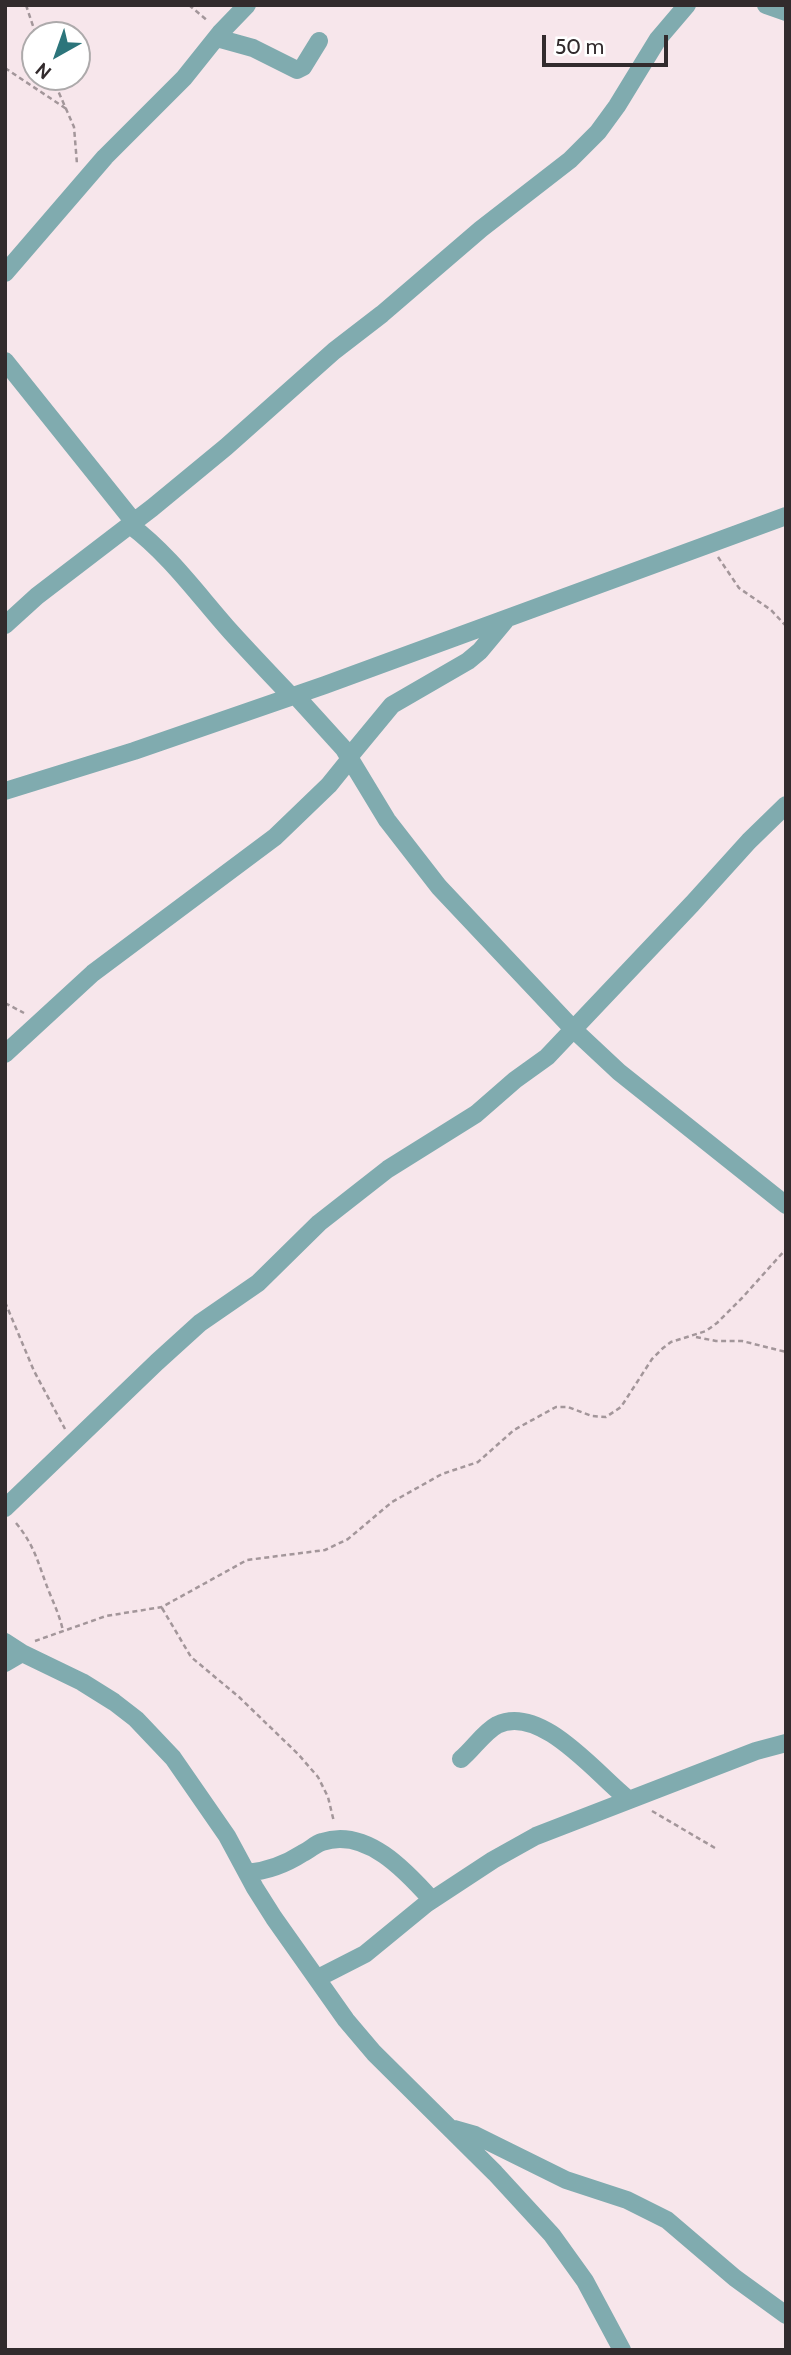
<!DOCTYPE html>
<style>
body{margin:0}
#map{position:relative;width:791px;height:2355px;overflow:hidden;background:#f7e6eb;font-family:Cabin,sans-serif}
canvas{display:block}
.frame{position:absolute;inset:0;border:7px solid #322b2d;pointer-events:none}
.north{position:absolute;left:21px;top:21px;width:70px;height:70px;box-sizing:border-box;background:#fff;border:2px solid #adaaab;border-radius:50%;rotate:220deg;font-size:19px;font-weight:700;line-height:28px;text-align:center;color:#322b2d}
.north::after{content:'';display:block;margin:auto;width:24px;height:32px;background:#2c757b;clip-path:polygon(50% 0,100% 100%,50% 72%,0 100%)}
.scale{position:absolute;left:542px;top:35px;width:126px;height:32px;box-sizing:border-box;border:4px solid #322b2d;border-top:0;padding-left:9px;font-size:21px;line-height:24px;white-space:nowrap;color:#322b2d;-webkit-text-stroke:5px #fff;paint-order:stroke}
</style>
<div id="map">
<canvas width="791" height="2355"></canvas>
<div class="frame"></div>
<div class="north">N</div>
<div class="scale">50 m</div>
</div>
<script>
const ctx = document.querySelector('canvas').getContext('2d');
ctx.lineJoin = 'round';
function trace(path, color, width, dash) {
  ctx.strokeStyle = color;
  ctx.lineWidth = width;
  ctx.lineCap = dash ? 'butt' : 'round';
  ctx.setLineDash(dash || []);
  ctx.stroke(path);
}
trace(new Path2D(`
 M26,5L36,35
 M189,5L208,21
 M5,68L68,110
 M52,77L74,127L77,164
 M718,557L739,588L771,610L786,626
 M5,1003L24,1013
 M5,1302L34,1371L65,1429
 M696,1337L716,1341H742L786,1352
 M16,1523C37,1549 38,1565 50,1594C55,1606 60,1617 63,1631
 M162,1608L191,1657L239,1697L298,1754L318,1777L328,1797L334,1822
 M35,1641L106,1616L162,1607L247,1560L325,1550L348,1539L392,1502L442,1474L478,1462L514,1430L556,1407H568L592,1416L606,1417L621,1407L652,1359L663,1348L671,1342L706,1331L717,1323L742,1298L786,1249
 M652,1811L715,1848`), '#a3969a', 2.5, [5, 3.5]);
trace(new Path2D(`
 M766,5L786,12
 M217,38L253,48L297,70L303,67L319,41
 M5,273L105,157L184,78L220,33L247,5
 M5,361L134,522
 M130,525C170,555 198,595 231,632C251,654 271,675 291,696
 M5,625L37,596L152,508L226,447L334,351L382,314L481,229L570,160L598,132L617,106L658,39L687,5
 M295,695L344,749L387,820L439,887L573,1029L619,1072L786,1205
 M349,757L392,705L468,661L480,651L505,621
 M5,791L134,751L325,685L786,516
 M5,1054L93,973L275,837L329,785L350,759
 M5,1508L157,1362L200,1323L258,1283L319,1223L388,1169L476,1114L515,1080L547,1057L692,904L749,841L786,805
 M5,1642L22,1653L82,1682L114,1702L136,1719L173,1758L227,1836L255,1888L274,1918L346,2020L374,2053L495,2173L552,2235L585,2281L622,2350
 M5,1663L22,1653
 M461,1759C473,1749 484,1732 497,1725C541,1703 598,1776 628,1799
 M247,1873C267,1871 286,1864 303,1853C310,1850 315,1844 322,1842C366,1827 406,1871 432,1900
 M318,1978L365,1954L426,1904L493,1860L536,1836L756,1751L786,1743
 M454,2129L475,2135L566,2180L627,2200L667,2220L735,2278L786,2315`), '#80abaf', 18);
</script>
